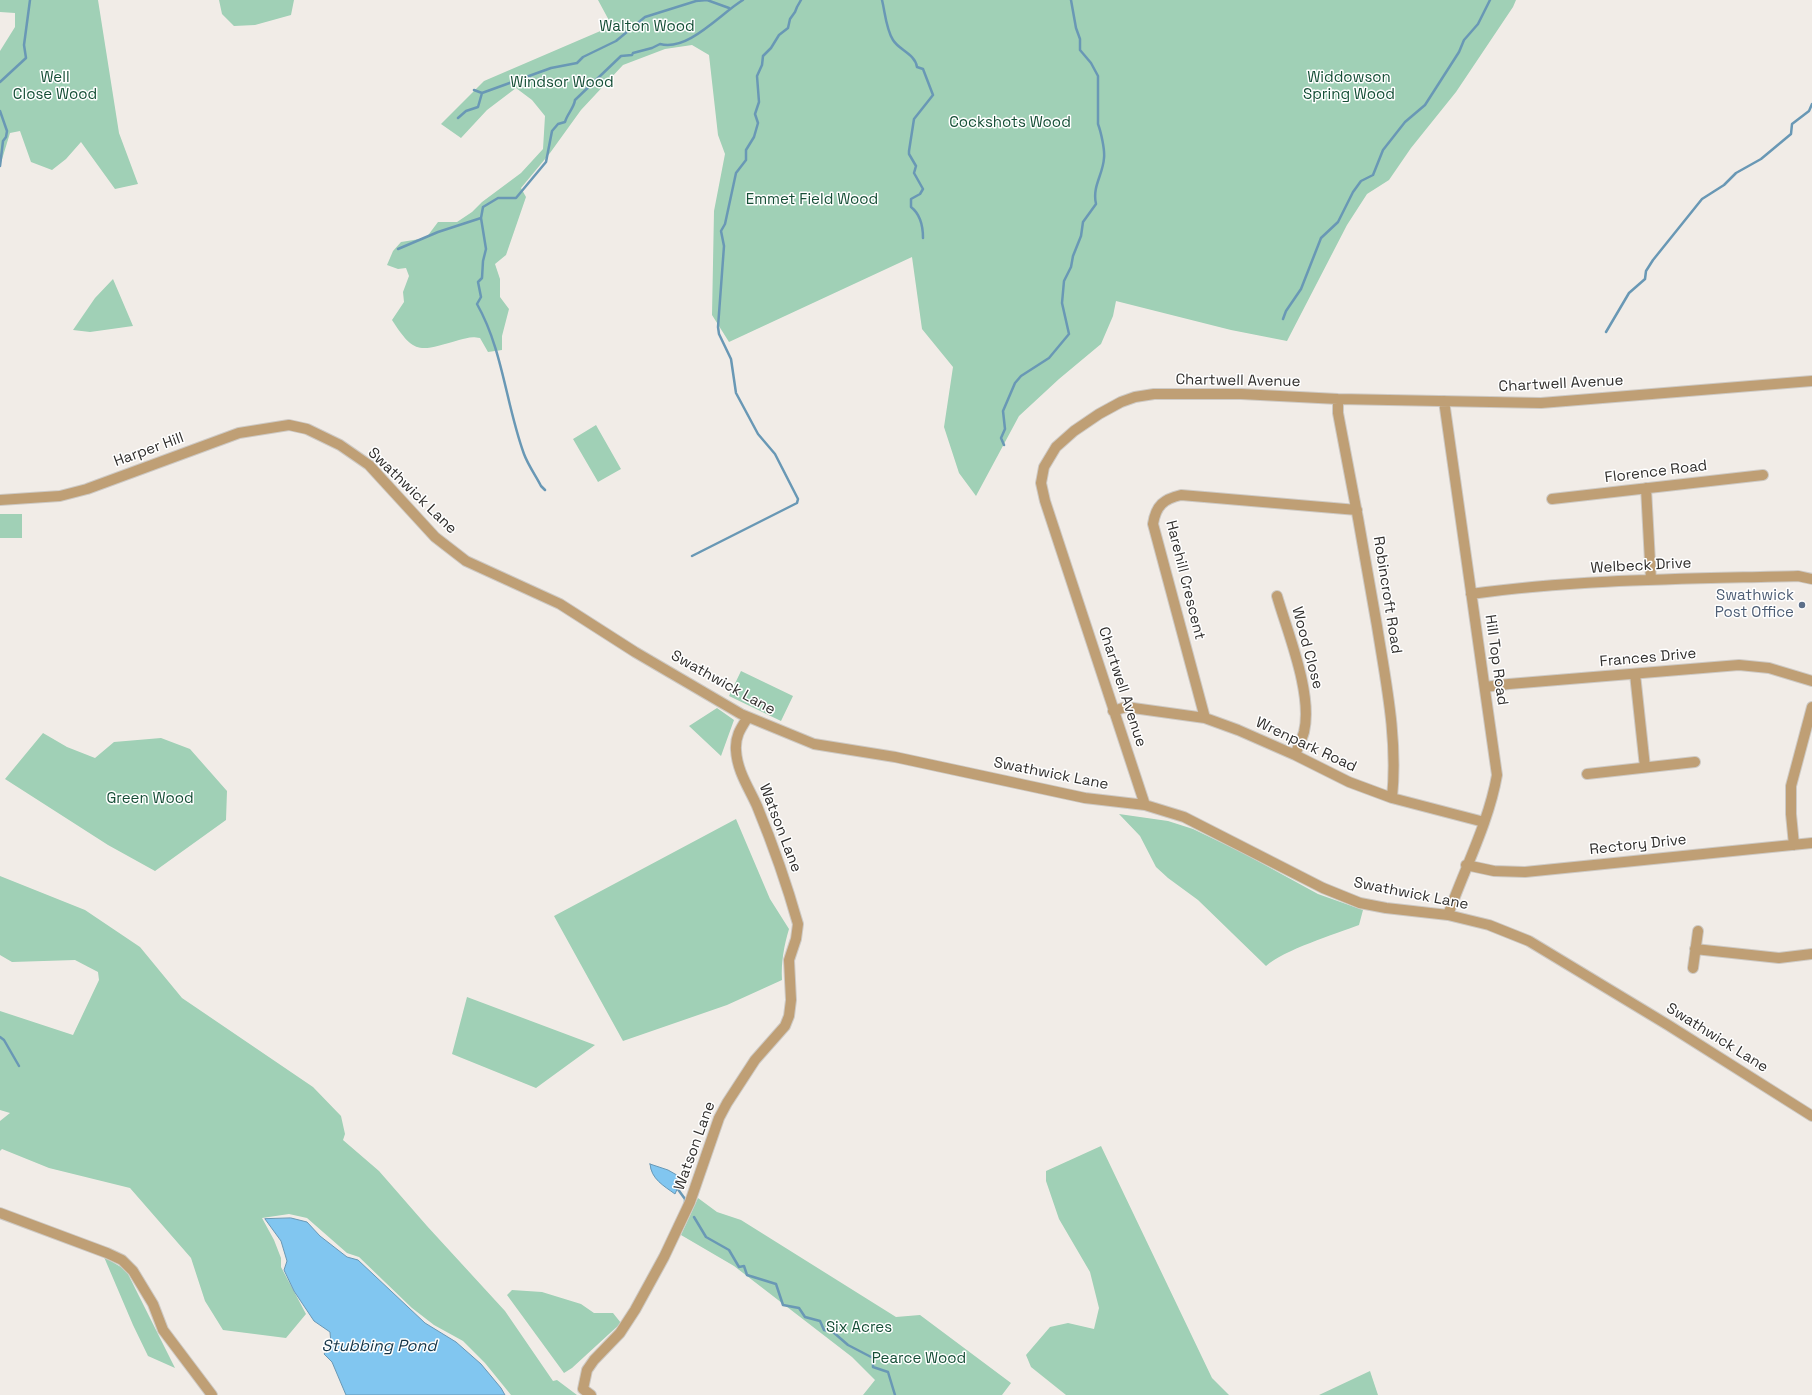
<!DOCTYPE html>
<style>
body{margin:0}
canvas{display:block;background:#f1ece7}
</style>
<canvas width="1812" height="1395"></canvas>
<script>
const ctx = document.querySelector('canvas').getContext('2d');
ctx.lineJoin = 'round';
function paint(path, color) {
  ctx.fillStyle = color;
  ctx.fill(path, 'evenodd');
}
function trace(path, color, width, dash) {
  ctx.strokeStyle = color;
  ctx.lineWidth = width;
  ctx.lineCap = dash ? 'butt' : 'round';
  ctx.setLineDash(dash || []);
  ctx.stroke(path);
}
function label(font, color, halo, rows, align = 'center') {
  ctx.font = font + ' "Space Grotesk",sans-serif';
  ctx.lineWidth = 3;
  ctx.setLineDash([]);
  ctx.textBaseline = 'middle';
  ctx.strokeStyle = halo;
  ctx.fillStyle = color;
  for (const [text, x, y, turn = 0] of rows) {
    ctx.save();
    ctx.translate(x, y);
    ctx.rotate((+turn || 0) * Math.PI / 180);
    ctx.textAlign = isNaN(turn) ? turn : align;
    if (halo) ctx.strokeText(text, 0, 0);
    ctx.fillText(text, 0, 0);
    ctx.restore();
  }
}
paint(new Path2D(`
 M0,0H98L119,133L138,184L115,189L81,142L66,159L52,170L31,162L20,131L10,133L0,166V51L15,27V13L0,12Z
 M219,0H294L291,15L255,25L234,26L222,14Z
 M598,0H1516L1513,7L1456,92L1411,148L1389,180L1367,194L1347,225L1287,341L1231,330L1116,301L1113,316L1101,344L1059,379L1019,416L976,496L959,473L944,427L953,367L922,329L912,257L729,342L712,315L714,211L725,154L718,135L709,55L692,45L665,49L623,65L581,110L550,153L521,188L526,197L506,255L495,264L500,279V297L509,309L502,336V350L488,352L480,338C471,336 467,338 459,340C420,351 415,356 392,320L404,302L403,292L409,276L406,268L398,269L387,265L393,251L401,242L426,238L438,222H457L472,212L482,202L521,173L543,149L545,116L532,100L516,88L487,110L461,138L441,124L484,81L612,26Z
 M113,279L133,326L90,332L73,330L95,298Z
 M596,425L621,469L598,482L573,439Z
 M0,514H22V538H0Z
 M741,671L793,696L781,721L729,696Z
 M717,708L734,720L721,756L689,726Z
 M43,733L67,747L95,758L114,742L161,738L190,749L227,791L226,820L155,871L108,845L5,779Z
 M1119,814L1168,821L1193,829L1243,853L1318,894L1363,910L1359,925C1335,934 1284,950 1266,966L1198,900L1168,878L1156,867L1140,836Z
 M736,819L770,899L789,929C784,946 781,962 782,980L727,1005L623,1041L554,916Z
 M0,876L85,910L140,947L182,998L313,1087L341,1116L345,1134L343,1140L379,1171L427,1226L505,1311L553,1381L557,1380L577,1395H511L485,1363L463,1341L434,1325L412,1308L359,1257L347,1253L307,1218L289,1214L262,1218L274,1240L281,1258V1267L306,1314L286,1338L223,1330L205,1301L191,1258L130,1188L49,1168L2,1149L0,1151V1121L10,1113L0,1110V1011L73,1035L99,980L98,972L75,960L12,962L0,955Z
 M467,997L595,1045L536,1088L452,1054Z
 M1101,1146L1212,1378L1229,1395H1066L1031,1367L1026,1355L1050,1327L1068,1323L1094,1329L1099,1308L1090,1272L1059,1219L1046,1181V1171Z
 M698,1198L717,1212L741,1220L896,1317L920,1315L1011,1383L1002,1395H863L875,1380L852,1357L734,1266L681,1235Z
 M104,1257L126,1270L175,1368L148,1356L133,1325Z
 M512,1290L542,1292L581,1304L594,1313H613L621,1323L572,1368L564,1373L507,1295Z
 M1370,1371L1378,1395H1319Z`), '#a0d0b6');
const water = new Path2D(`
 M650,1164L668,1170L682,1178L675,1194C664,1186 651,1179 650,1164Z
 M291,1218L307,1222L320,1236L347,1257L358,1260L425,1323L456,1342L481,1364L501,1388L505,1395H346L332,1362L324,1354L331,1344L330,1332L314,1321L294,1291L284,1270L287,1261L281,1241L265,1219Z`);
paint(water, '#81c6f0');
trace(water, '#6998b5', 1);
trace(new Path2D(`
 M882,0C885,12 886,29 893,40C899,50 915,54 917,67L923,69L933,95L914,119L909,151V154L916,166L914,173L923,189L920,194L911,199V207C920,214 923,227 923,238
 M0,82L26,58L24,45L30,0
 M474,90L482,93
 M0,111L7,131L6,137L3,141L0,166
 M458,118L466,111L478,107L482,93L551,68L577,63L583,57L616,41L645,17L696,1L707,0L729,8
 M398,249L438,232L481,218
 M1283,319L1286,311L1301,289L1321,238L1338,222L1353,192L1361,181L1373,175L1383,150L1405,122L1425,105L1459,52L1464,40L1478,24L1490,0
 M1606,332L1629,293L1645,279L1646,271L1653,260L1702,199L1724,185L1736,173L1761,159L1791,134L1792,124L1809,111L1812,104
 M1004,445L1001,438L1005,429L1003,411L1015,383L1021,376L1049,358L1069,334L1062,303L1064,281L1071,267L1073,256L1081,236L1083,222L1096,204C1092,186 1103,175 1104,158C1105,150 1101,132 1098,124V76L1091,63L1080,50V39L1076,28L1071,0
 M545,490L541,486C536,476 528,465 524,454C506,405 503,350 477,304L481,297L478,282L482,278L483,261L486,249L481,218L483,207L498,198H516L546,162L552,131L558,124L565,122C567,114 574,108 575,100L621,56L632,55L633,53L652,48L660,44C688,52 721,13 743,0
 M692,556L797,503L798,499L775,454L758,434L736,393L731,359L719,334L718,327L724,246L721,231L725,224L736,173L746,160V150L754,137L758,123L755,114L759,102L757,76L762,65L763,56L771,48L779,35L788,28L790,19L795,12L797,7L801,0
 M0,1037L4,1040L19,1066
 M677,1188L685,1199V1203
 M694,1217L706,1237L729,1250L739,1267L744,1266L747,1275L776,1284L783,1305L799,1308L805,1317L820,1321L824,1330L833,1332L848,1345L873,1358V1367L888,1372L895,1395`), '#6998b5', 2.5);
const minor = new Path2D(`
 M1338,399V413C1352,484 1365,555 1377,626C1386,683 1398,739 1392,798
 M1444,401L1497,775C1489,822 1464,870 1448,915
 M1646,488L1651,580
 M1552,499L1763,475
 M0,500L60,496L87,489L239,433L289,425L307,429L340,445L369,465L435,537L466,561L560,604L635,652L741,714L814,744L895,757L1085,798L1145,805L1184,817L1323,888L1360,903L1386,908L1448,915L1489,925L1529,941L1668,1025L1812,1116
 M1471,594C1579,579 1689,579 1798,576L1812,579
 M1277,596C1288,634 1313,694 1304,732C1302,739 1298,747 1295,755
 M1635,674L1645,767
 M1485,687L1509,684L1739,665L1769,668L1812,681
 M1113,711L1126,707L1205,718L1238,730L1295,755L1349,782L1392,798L1484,822
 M1205,718L1153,524C1156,505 1164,499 1181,495L1357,510
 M1587,774L1695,762
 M1145,805L1045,501L1041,483L1044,467L1056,447L1074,431L1099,414L1121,402L1135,397L1154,394H1241L1338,399L1541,403L1812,381
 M1794,845L1791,814V786L1812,707
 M1466,865L1494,871L1525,872L1812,843
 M1695,949L1779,958L1812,954
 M1693,968L1698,931
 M0,1213L107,1253L122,1260L133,1271L153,1304L163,1330L212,1395
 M591,1395L583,1389L587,1370L594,1360L620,1333L635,1310L664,1257L690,1202L719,1118L727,1103L755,1060L785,1026L789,1016L791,1000L789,960L796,939L798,924C787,885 773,845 757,806C749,788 737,771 736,750C735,736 741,728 748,717`);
trace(minor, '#cecac5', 12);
trace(minor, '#bf9f75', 10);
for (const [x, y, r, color] of [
 [1802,605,4,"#5c6f8a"]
]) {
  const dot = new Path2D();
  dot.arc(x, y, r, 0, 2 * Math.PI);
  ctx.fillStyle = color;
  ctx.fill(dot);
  trace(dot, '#fff', 1.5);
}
label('15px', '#154e36', '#fff', [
 ["Walton Wood",647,27],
 ["Well",55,78],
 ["Close Wood",55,95],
 ["Widdowson",1349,78],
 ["Spring Wood",1349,95],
 ["Windsor Wood",562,83],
 ["Cockshots Wood",1010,123],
 ["Emmet Field Wood",812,200],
 ["Green Wood",150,799],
 ["Six Acres",859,1328],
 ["Pearce Wood",919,1359]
]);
label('15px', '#302e2c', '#fff', [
 ["Chartwell Avenue",1238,381,1],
 ["Chartwell Avenue",1561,384,-3],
 ["Harper Hill",149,450,-20],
 ["Florence Road",1656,472,-7],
 ["Swathwick Lane",412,491,44],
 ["Welbeck Drive",1641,566,-3],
 ["Harehill Crescent",1185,580,76],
 ["Robincroft Road",1387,595,81],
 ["Wood Close",1307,648,75],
 ["Frances Drive",1648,658,-5],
 ["Hill Top Road",1496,660,82],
 ["Swathwick Lane",723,683,29],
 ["Chartwell Avenue",1122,687,72],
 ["Wrenpark Road",1306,745,25],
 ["Swathwick Lane",1051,774,11],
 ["Watson Lane",780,828,69],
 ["Rectory Drive",1638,845,-6],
 ["Swathwick Lane",1411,894,11],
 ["Swathwick Lane",1717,1038,32],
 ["Watson Lane",695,1146,-70]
]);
label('15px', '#4e5e75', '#fff', [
 ["Swathwick",1794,596],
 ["Post Office",1794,613]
], 'right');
label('italic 16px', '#153446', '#fff', [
 ["Stubbing Pond",379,1347]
]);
</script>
